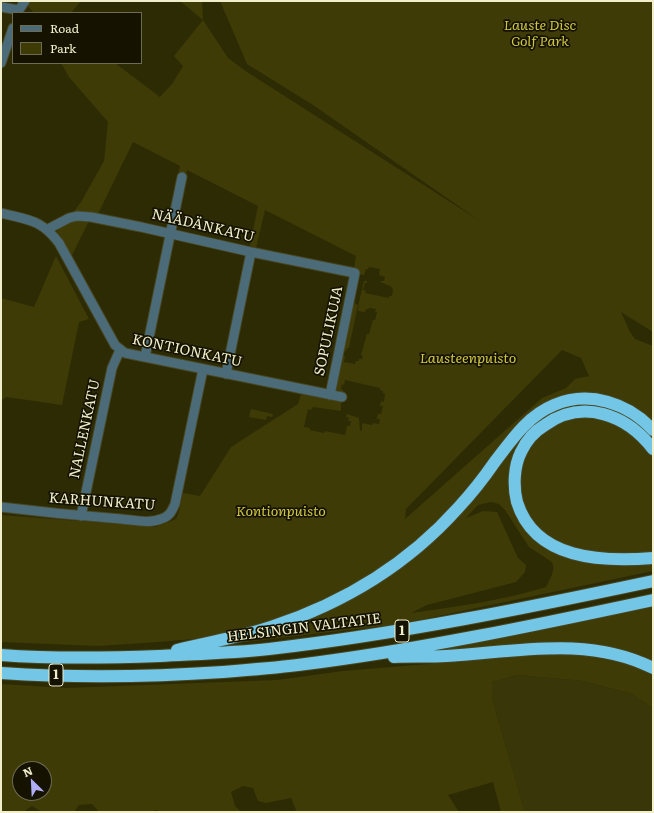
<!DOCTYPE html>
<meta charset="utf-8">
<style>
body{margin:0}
#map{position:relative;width:654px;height:813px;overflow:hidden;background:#2d2b04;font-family:Literata,serif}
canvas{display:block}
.frame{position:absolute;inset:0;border:2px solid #f0eecb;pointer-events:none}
.legend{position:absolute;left:12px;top:12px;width:130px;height:52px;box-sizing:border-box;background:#151300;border:1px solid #6d6b51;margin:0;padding:5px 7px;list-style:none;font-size:12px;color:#f0eecb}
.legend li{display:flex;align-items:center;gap:8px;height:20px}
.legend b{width:20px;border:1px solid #6d6b51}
.north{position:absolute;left:12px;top:761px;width:40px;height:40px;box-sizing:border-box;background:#151300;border:1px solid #6d6b51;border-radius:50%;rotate:336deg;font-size:11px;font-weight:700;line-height:16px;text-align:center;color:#f0eecb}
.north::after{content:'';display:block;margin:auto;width:14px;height:18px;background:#b0aefa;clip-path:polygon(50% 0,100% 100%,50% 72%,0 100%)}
</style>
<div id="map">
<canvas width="654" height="813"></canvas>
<div class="frame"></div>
<ul class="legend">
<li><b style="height:5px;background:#4c6b78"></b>Road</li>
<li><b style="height:11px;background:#3f3b06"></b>Park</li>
</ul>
<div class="north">N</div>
</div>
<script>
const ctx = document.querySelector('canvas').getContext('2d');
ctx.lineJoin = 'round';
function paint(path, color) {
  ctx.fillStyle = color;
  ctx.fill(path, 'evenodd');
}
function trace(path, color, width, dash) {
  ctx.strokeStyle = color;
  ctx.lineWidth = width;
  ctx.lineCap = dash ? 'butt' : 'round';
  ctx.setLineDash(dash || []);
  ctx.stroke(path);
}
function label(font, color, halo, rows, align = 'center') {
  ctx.font = font + ' Literata,serif';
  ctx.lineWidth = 3.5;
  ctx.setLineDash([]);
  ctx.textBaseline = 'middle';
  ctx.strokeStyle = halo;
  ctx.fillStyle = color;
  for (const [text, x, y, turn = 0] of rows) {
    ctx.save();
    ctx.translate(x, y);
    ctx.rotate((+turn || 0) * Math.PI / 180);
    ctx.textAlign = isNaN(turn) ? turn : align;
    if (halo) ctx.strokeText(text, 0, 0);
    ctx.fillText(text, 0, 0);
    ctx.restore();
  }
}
paint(new Path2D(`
 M518,675L583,681L632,694L653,708V812H525L492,698V682Z`), '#393609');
paint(new Path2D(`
 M23,1H81L71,13H34Z
 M180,1H202L203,20L228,58L247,72L480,221L313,105L247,64L220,1H653V332L621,312L630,332L635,339L653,346V421L636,409L615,398L593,393L566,394L545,403L482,471L440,522L381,569L329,599L267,623L235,631L193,639L158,642L98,646L1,642V515L156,527L176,519L179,512L183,493L200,496L231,447L298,404L301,394L341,402V411L313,407L311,410L308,409L304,427L310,428V430L324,433L325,431L345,435L347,426H350L351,421H348L349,418L346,417L347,414L359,418L360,431L362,430V423L372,425L373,423L379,424L380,419H377L378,414H381L383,406H380L381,401L384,402L385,394L383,393V391L380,390V388L345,380L344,385L342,384L341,389L343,390V393L337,390L336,386L342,355L345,356L344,362L355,364L356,361H359V359H362L363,356L361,355L367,334H369L373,320H375L377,312H375L376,309L369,308L368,309H366L365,312L358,311L359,302L364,281H367V283H365L363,290L366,291L365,293L389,298V296H392L393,289L391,288L392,287L380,282L381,281H384L385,277L379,275L380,269L369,267L368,269H366L364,275L358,274L359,271L354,268L356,256L265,210L256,248L250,246L258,206L187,170L184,183L177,181L180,166L133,142L98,214H72L81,202L104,161L108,122L69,77L61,63H115L160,97L172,84L183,66L174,56L203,20ZM562,350L581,358L589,376L575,379L566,388L542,398L405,519L406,509Z
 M80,219L89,221L71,257L57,231L67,223Z
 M56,256L89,319L79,322L62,405L6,397L1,401V298L34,307Z
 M352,302L358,305L349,348H347L346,351H342Z
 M599,403L627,413L653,435V443L610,412L539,423L510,483L543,545L653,562V571L400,624L219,645L266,632L415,556L449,526L477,495L505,454L536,419L568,404ZM491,502L499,504L505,510L529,547L552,562C556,570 550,579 546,587C501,601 458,606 411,613L427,605L516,582L525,572L526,565L518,558L497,512L483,511L466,518L478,505Z
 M251,409L273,414L272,417L267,416L266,420L249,417Z
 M582,416C593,417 606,418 616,423C628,430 645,445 653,456V554C624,554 576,557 552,540C514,514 509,459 546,431C550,428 554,423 559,422C566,419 575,418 582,416Z
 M653,607V663L612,649L445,652L444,649Z
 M550,654C590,655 616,657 653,675V708L632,694L583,681L518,675L492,682V698L525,812H501L493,782L448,795L459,812H296V810L291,798L266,803L258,801L253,788L243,786L231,792L235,806L242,812H163L155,810L153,812H99L92,804L79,805L74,812H42L32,806L23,812H1V684L66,688L277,680L343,671ZM20,769H44V793H20Z`), '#3f3b06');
const street = new Path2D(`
 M1,7L19,10L18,13
 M19,10L25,1
 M1,63L13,28
 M1,213C28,220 41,219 59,243L115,345L125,353L342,397
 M48,229L69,218L77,216L91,217L141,227L251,252L355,273L330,395
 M145,357L182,177
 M226,374L251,252
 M1,507C41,512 81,516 121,519C134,520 149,524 161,519C169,517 172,511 175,504L203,369
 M81,516L112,368L120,350`);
const highway = new Path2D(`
 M653,449C627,415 583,398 545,425C535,431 526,441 521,452C514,466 513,486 517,502C535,560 602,562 653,558
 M177,650C208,642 241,637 271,627C344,603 407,565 458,508C471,494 483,479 494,463C511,441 527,416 554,405C589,390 628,403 653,430
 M1,655C54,659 107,658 160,656C196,654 233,653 269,649C398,634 526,608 653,581
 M394,657C411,656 428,657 446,656C515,652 588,635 653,668
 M1,673C75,678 149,677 223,672C248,670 273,668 298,665C418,650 536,625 653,600`);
trace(street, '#484620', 11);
trace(highway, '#484620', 14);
trace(street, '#4c6b78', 9);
trace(highway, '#74c6e6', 12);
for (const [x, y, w] of [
 [402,631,14],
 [56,675,14]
]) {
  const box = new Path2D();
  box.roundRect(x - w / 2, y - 11, w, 22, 3);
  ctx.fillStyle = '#151300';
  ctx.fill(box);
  trace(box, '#f0eecb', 1);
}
label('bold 13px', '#f0eecb', null, [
 ["1",402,631],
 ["1",56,675]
]);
label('italic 14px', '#d0c745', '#151300', [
 ["Lauste Disc",540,26],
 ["Golf Park",540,42],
 ["Lausteenpuisto",468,359],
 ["Kontionpuisto",281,512]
]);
label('14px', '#f0eecb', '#151300', [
 ["NÄÄDÄNKATU",203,226,13],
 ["SOPULIKUJA",329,331,-78],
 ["KONTIONKATU",187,351,12],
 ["NALLENKATU",85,429,-78],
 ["KARHUNKATU",102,502,4],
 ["HELSINGIN VALTATIE",304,628,-7]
]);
</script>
